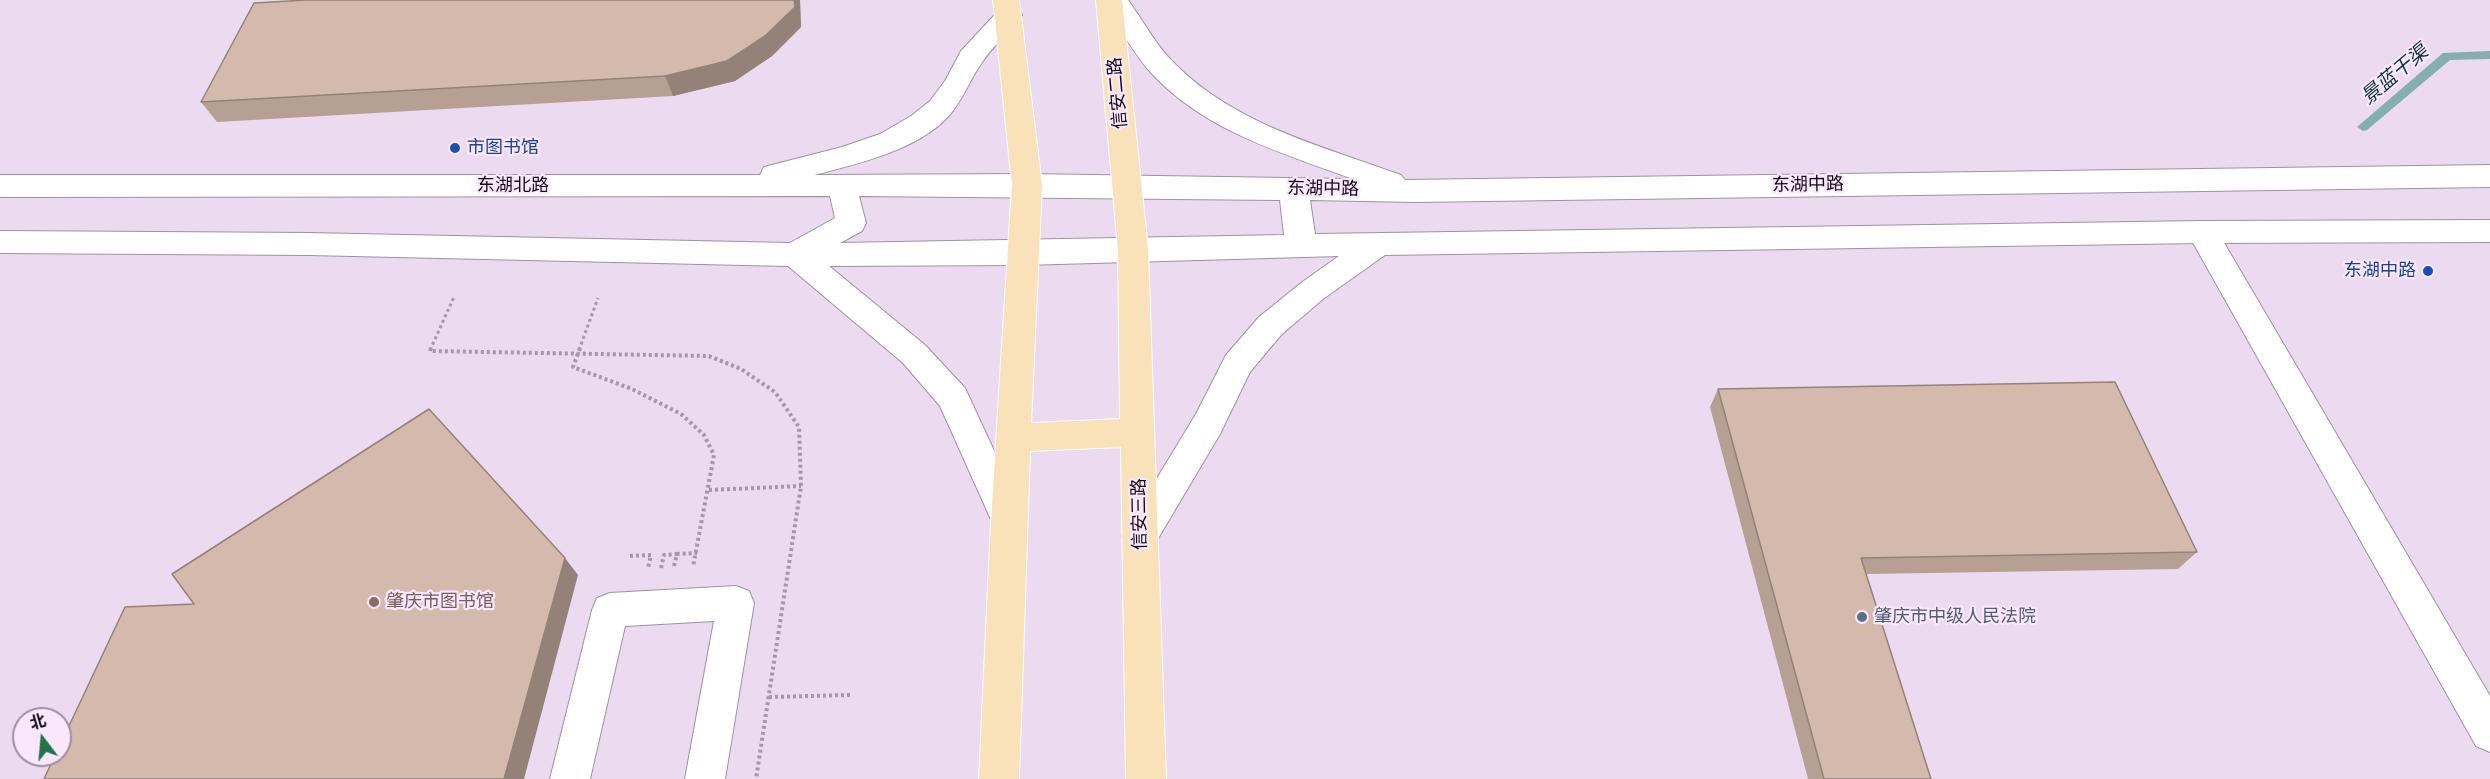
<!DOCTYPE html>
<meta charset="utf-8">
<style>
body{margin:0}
#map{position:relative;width:2490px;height:779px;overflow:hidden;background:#ecdaf0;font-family:"Libre Baskerville","Noto Sans SC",serif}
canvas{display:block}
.north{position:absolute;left:12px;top:707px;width:60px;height:60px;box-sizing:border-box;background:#fae7fd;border:2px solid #9d8f9f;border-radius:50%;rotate:344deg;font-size:16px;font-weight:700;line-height:24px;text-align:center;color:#110b12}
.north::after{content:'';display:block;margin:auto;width:21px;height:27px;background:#227547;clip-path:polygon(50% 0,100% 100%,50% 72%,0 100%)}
</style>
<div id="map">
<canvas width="2490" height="779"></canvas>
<div class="north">北</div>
</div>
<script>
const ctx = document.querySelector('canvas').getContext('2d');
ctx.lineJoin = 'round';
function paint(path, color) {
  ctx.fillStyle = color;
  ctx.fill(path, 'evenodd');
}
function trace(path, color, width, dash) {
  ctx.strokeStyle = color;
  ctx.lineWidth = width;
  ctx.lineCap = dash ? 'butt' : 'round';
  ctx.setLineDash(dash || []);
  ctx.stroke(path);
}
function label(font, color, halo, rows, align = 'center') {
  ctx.font = font + ' "Libre Baskerville","Noto Sans SC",serif';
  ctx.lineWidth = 4.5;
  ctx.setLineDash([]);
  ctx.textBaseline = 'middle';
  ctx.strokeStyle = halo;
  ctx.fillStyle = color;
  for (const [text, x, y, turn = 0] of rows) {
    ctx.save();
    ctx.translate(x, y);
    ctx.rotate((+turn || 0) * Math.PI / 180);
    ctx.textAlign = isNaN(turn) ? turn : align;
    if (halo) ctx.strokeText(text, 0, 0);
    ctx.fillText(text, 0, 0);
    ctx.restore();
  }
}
paint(new Path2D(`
 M2490,51V59L2450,60L2367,130L2363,131L2357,127L2443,53Z`), '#85afaf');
const street = new Path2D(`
 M2202,221L2213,224L2490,696V752L2476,746L2187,232L2191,224Z
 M736,586L749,591L754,603L725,779H685L714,621L625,626L590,779H550L592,610L597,598L610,593Z`);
const secondary = new Path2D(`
 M1102,0H1128C1143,20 1156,46 1174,63C1235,125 1322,146 1401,175L1405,180L2490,165V187L1415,202L1310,200L1315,234L2202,221L2490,220V242L2202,243L1385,255L1323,299L1281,335L1250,372L1220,434L1153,547L1140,551L1127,547L1122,536L1196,414L1226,355L1259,317L1301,283L1339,256L1024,265L829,266L925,345L965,388L1027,522L1021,533L1009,537L997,533L940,406L903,363L788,266L309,255L0,253V231L309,233L790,243L835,218L830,196L0,197V175H760L764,167L842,147L880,134L911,116L930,101L945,81L961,51L1000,9L1009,6L1018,9L1022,15C1011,32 994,44 983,61C971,77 965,96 952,112C923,149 857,164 814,175L1027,174L1353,179C1282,153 1208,132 1154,76C1137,59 1116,22 1102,0ZM859,196L1280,200L1284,235L840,243L862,231L866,223Z`);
const primary = new Path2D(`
 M993,0H1019L1042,185L1031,423L1120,419L1118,250L1096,0H1122L1148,250L1166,779H1126L1121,447L1030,451L1019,779H979L991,522L1012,185Z`);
trace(street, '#a190a4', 2);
trace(secondary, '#a190a4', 2);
trace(primary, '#fff', 2);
trace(new Path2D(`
 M430,350L454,297
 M579,350L598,298`), '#a597a8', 3, [3, 3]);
trace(new Path2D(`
 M431,348L430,351L709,356L741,369L775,392L799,427L801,486L756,779
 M580,348L573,367L632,389L681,414L704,435L714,455L693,567
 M709,490L801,486
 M630,556L651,555L648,568
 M674,566L677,554L697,553
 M661,568L664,555L677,554
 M769,697L850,695`), '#a597a8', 4, [3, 3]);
paint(street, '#fff');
paint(secondary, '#fff');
paint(primary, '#f9e1ba');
paint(new Path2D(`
 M306,0H800L801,27L772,56L735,81L673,96L217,122L201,102Z
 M1718,389L2197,552L2178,569L1866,574L1931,779H1808L1710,407Z`), '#b6a094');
paint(new Path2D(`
 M794,0H800L801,27L772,56L735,81L673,96L665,76Z
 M565,558L578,575L524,779H504Z`), '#948278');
const building = new Path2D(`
 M306,0H794L795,7L765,36L727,61L665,76L201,102L254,3Z
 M2115,382L2197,552L1861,558L1931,779H1824L1718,389Z
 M429,409L565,558L504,779H44L55,755H60V745L125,607L194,604L172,574Z`);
paint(building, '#d4baac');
trace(building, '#948278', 1.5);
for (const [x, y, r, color] of [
 [455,148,6,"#1a4fb4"],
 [2428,271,6,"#1a4fb4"],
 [374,602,6,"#8d6e63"],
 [1862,617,6,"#5c6f8a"]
]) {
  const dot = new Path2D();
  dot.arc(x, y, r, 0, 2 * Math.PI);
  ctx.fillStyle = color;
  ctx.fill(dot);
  trace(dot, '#fae7fd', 2);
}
label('18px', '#110b12', '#fae7fd', [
 ["信安二路",1118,93,-95],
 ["东湖中路",1808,185,-1],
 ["东湖北路",513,186],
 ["东湖中路",1323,189,1],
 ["信安三路",1140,514,-91]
]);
label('18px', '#164399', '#fae7fd', [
 ["市图书馆",467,148],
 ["东湖中路",2416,271,"right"]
], 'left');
label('18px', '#785e54', '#fae7fd', [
 ["肇庆市图书馆",386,602]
], 'left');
label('18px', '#4e5e75', '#fae7fd', [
 ["肇庆市中级人民法院",1874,617]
], 'left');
label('italic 20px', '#0d3637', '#fae7fd', [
 ["景蓝干渠",2395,75,-40]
]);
</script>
